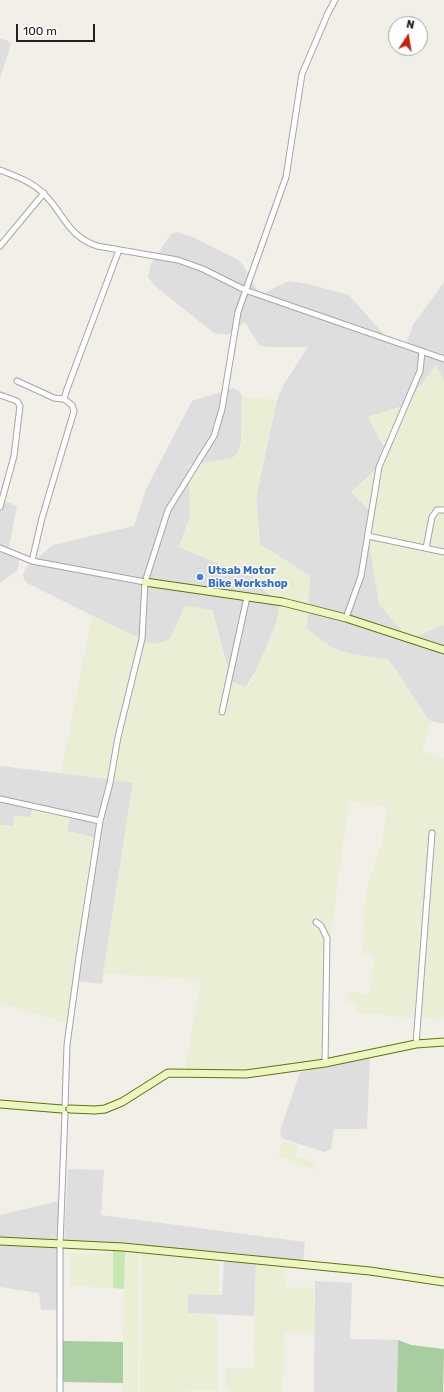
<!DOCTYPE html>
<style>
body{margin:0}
#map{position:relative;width:444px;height:1392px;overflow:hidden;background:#f1efe8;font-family:Rubik,sans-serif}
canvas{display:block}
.north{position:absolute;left:388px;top:16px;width:40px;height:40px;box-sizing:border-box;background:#fff;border:1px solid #a6a6a6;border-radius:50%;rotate:12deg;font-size:11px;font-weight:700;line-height:16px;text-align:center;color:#212121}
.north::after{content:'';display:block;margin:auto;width:14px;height:18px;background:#c5220e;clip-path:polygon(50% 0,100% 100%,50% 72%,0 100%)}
.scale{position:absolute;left:16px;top:24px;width:79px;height:18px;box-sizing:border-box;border:2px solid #212121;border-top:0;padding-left:5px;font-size:12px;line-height:14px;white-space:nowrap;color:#212121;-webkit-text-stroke:3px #fff;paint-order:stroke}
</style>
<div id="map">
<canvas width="444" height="1392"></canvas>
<div class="north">N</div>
<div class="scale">100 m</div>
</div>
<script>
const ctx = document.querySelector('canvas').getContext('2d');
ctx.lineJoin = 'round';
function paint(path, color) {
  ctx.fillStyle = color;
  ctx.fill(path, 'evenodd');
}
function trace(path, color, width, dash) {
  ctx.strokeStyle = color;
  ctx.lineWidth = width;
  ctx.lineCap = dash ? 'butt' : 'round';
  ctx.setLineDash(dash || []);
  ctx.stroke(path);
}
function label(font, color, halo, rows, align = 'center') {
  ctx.font = font + ' Rubik,sans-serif';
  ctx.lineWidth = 3;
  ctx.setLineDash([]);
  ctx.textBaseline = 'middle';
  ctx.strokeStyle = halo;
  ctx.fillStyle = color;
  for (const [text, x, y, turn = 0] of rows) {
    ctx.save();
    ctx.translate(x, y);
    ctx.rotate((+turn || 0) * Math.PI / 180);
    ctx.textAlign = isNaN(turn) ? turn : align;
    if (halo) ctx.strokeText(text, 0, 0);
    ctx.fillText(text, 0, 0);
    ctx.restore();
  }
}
paint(new Path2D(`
 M0,38L8,41L11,45L0,78Z
 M176,232L193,237L237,259L243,265L260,295L289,281L308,284L349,295L385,336L404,350L413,325L444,282V381L436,366L406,405L368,417L385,449L380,466L351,492L371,512L409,639L444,625V724L431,721L427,718L389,660L352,654L334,649L307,629L305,625L310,576L260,544L256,497L277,400L284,384L308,347H267L259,345L245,322L227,335L214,333L155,286L148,277L151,264L171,234Z
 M233,388L239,391L242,396L241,442L238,453L233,458L189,465L190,516L179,547L252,577L279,606L277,621L260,663L247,685L244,687L233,683L231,680L212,610L185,606L170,639L155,645L145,642L27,583L24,579L23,575L26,567L53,545L134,526L146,489L192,401Z
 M0,499L17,506L9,547L19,560V564L17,571L0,583Z
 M0,766L133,782L102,984L79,981L100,839L67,831L70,816L32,809L31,817L13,826L0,825Z
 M370,1058L367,1129H334L331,1149L324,1152L281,1138L280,1131L300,1072Z
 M68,1169L104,1170L101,1215L305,1242L303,1262L64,1243Z
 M59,1201L57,1310H41L39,1293L0,1287V1215Z
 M224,1261L256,1264L254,1316L188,1313V1294L222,1295Z
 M315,1281L352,1283L350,1339L398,1340L397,1392H314Z`), '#dfdede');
paint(new Path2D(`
 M436,365L444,381V625L409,639L379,604L368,538L372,511L351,492L380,466L387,450L368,417L406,405Z
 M242,396L277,400L256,497L259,540L260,544L310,576L307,629L334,649L352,654L389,660L427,718L431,721L422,751L444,759V1016L442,1020L356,1013V1002H347L348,992L370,994L374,956L363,953L365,896L383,838L388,807L349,801L322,997L321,1061L245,1071L185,1070L201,980L103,973L133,783L113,780L121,739L145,642L160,644L170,639L185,606L213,610L229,680L244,687L250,685L277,621L279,606L252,577L179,547L190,516L189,465L232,458L238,453L241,442Z
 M92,616L142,639L114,745L108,779L61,773Z
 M33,809L70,816L67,831L93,838L66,1023L0,1003V825L13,826L14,815L30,817Z
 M282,1142L298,1145L295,1156L316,1163L315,1170L279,1156Z
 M125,1251L139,1252L138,1392H122Z
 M71,1253H113V1288L70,1286Z
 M142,1253L219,1260L218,1295L188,1294V1313L217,1314V1391L187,1390V1392H140Z
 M256,1264L284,1267L285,1287L314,1288V1332L284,1333L283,1392H229V1387L225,1386L226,1368L253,1369Z`), '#e9eed5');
paint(new Path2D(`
 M113,1250L125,1251L124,1289L113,1288Z`), '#c6e7b2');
paint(new Path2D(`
 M398,1340L411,1345L444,1349L443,1392H397Z
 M62,1341L123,1342V1383L62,1382Z`), '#a8cda0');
const street = new Path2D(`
 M0,170C15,176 31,181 43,193C64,213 67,236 97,246L178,260L203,269L245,290L444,359
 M0,246L44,193
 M17,381L54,398L64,399
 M0,395L17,401L20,406L14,456L0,507
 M368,536L444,552
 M0,548L32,561L145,582
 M426,548L432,517L437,510H444
 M32,561L42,518L74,411L72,405L64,399L67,389L119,250
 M346,618L361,576L379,467L420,371L422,351
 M222,712L247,597
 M0,799L100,821
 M316,922L321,926L327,938L325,1063
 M416,1044L432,833
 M65,1105L67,1045L79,957L100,821L110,783L118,737L142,639L145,582L168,510L214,436L222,409L238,312L286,177L302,74L328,13L335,0
 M60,1392V1245L65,1113`);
const secondary = new Path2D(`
 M145,582L283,602L346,618L444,650
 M0,1104L62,1109
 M70,1109L95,1110L105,1109L122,1102L168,1073L246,1074L325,1063L416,1044L444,1042
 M0,1241L123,1247L370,1271L444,1282`);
trace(street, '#a5a5a5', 7);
trace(secondary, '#5d740d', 9);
trace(street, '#fff', 5);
trace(secondary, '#edf6c1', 7);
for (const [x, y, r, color] of [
 [200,577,4,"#3f7fe0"]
]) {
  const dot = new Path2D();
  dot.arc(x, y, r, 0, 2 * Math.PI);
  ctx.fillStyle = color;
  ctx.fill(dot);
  trace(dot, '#fff', 1.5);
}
label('bold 11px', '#366cbe', '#fff', [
 ["Utsab Motor",208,571],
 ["Bike Workshop",208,584]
], 'left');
</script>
